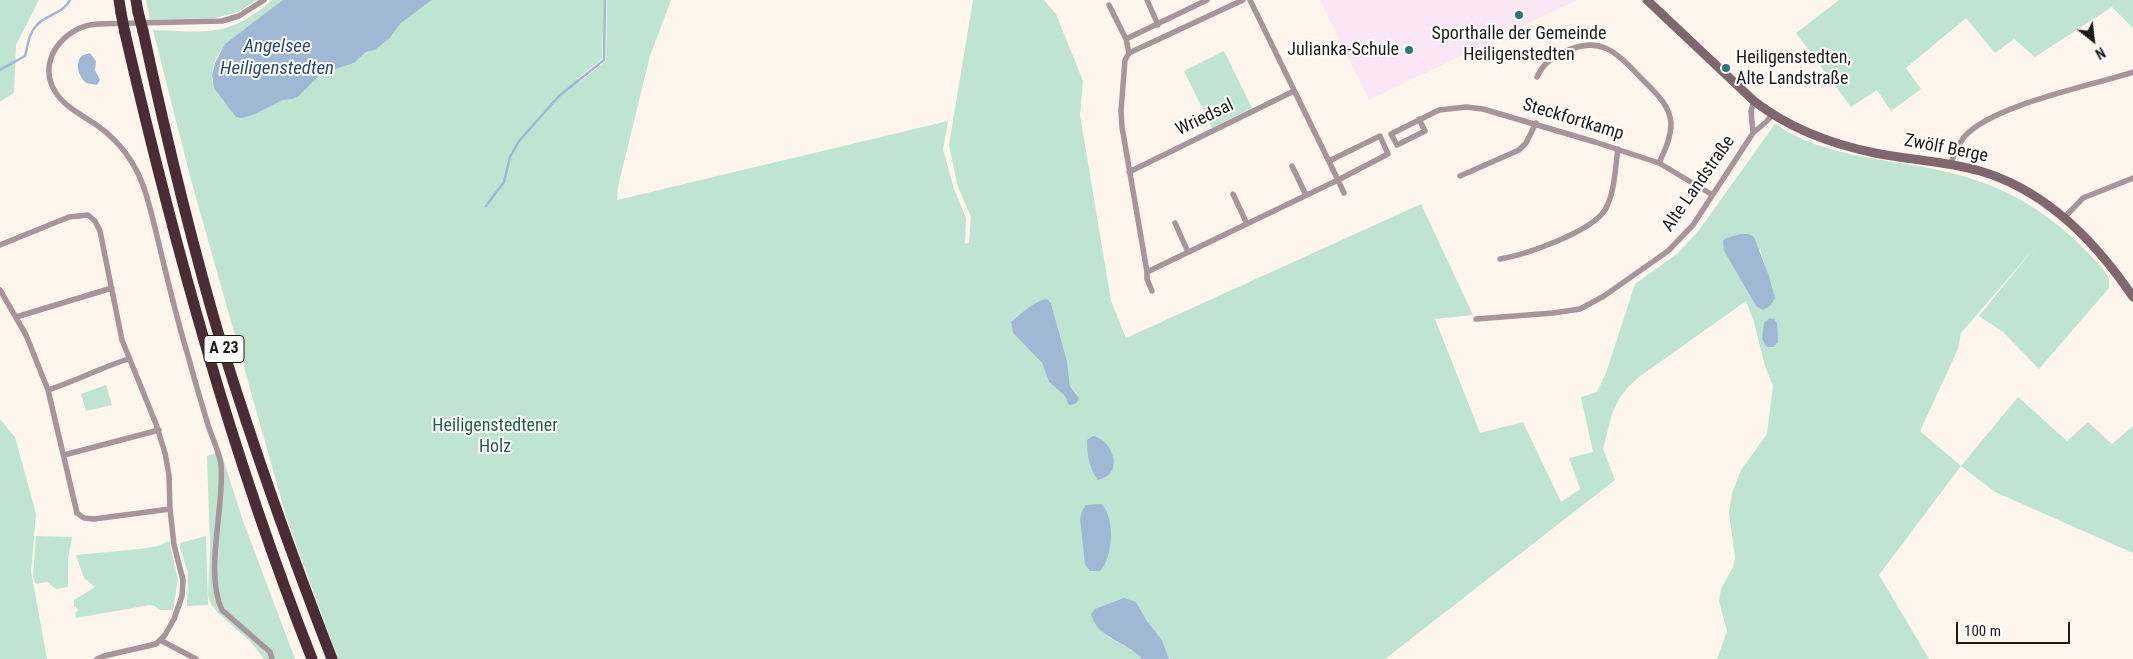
<!DOCTYPE html>
<meta charset="utf-8">
<style>
body{margin:0}
#map{position:relative;width:2133px;height:659px;overflow:hidden;background:#fef6ed;font-family:"Roboto Condensed",sans-serif}
canvas{display:block}
.north{position:absolute;left:2068px;top:15px;width:50px;height:50px;-webkit-text-stroke:4px #fff;paint-order:stroke;rotate:151deg;font-size:14px;font-weight:700;line-height:20px;text-align:center;color:#1e1a15}
.north::after{content:'';display:block;margin:auto;width:18px;height:22px;background:#1e1a15;clip-path:polygon(50% 0,100% 100%,50% 72%,0 100%)}
.scale{position:absolute;left:1956px;top:622px;width:114px;height:22px;box-sizing:border-box;border:2px solid #1e1a15;border-top:0;padding-left:6px;font-size:15px;line-height:18px;white-space:nowrap;color:#1e1a15;-webkit-text-stroke:4px #fff;paint-order:stroke}
</style>
<div id="map">
<canvas width="2133" height="659"></canvas>
<div class="north">N</div>
<div class="scale">100 m</div>
</div>
<script>
const ctx = document.querySelector('canvas').getContext('2d');
ctx.lineJoin = 'round';
function paint(path, color) {
  ctx.fillStyle = color;
  ctx.fill(path, 'evenodd');
}
function trace(path, color, width, dash) {
  ctx.strokeStyle = color;
  ctx.lineWidth = width;
  ctx.lineCap = dash ? 'butt' : 'round';
  ctx.setLineDash(dash || []);
  ctx.stroke(path);
}
function label(font, color, halo, rows, align = 'center') {
  ctx.font = font + ' "Roboto Condensed",sans-serif';
  ctx.lineWidth = 4;
  ctx.setLineDash([]);
  ctx.textBaseline = 'middle';
  ctx.strokeStyle = halo;
  ctx.fillStyle = color;
  for (const [text, x, y, turn = 0] of rows) {
    ctx.save();
    ctx.translate(x, y);
    ctx.rotate((+turn || 0) * Math.PI / 180);
    ctx.textAlign = isNaN(turn) ? turn : align;
    if (halo) ctx.strokeText(text, 0, 0);
    ctx.fillText(text, 0, 0);
    ctx.restore();
  }
}
paint(new Path2D(`
 M1320,0H1577L1369,100Z`), '#fae6f5');
paint(new Path2D(`
 M0,0H39L16,45L14,93L0,102Z
 M146,0H257L238,12L215,18L150,20Z
 M272,0H283C273,8 263,17 252,24C230,41 212,49 212,81L263,109L283,100L293,99L299,96L321,74L354,63L366,52L375,50L390,38L401,23L432,0H604L602,59L577,79L580,82L606,61L607,0H671L650,56L618,186L617,200L948,121L943,149L954,189L966,218L965,244L969,243L971,217L958,187L949,145L973,0H1044L1056,14L1083,81L1080,115L1111,301L1126,338L1421,204L1473,315L1435,319L1480,433L1523,422L1561,502L1580,489L1569,458L1593,452L1581,397L1597,392L1606,373L1635,284L1677,254L1697,233L1775,124C1823,157 1883,158 1938,170C1995,182 2033,202 2075,240C2082,247 2105,269 2108,277C2110,280 2109,285 2109,288L2039,369L2003,332L1979,316L2036,246L1961,333L1958,349L1920,431L1961,466L2018,397L2067,441L2088,422L2112,444L2133,426V553L1995,492L1961,466L1879,575L1929,659H1717L1727,631L1719,601L1721,589L1733,567L1735,558L1729,513L1732,493L1741,470L1767,434L1773,386L1765,366L1754,322L1746,301L1639,377L1628,387L1619,399L1612,414L1603,449L1615,480L1385,659H1169L1162,640L1147,621L1136,602L1102,632C1115,643 1130,645 1142,659H338L286,516L191,180L153,30C206,32 229,38 272,0ZM1760,250L1773,290L1756,306L1724,251ZM1047,299L1051,303L1067,361L1070,386L1077,394L1069,404L1065,396L1049,382L1042,363L1013,333Z
 M1839,0H2133V28L2112,7L2035,57L2014,39L1995,53L1966,18L1906,68L1921,89L1891,111L1877,90L1851,107L1796,33Z
 M1224,51L1252,108L1212,128L1184,71Z
 M106,385L112,405L86,411L81,394Z
 M0,419L15,437L36,514L31,572L47,659H0Z
 M221,452L242,518L295,659H264L250,641L218,613L211,604L208,595L210,547L207,456Z
 M36,536L72,537L68,559V587L56,589L47,582L36,584L33,577Z
 M206,536L208,605L187,606L188,573L180,548V543Z
 M169,541L178,579L173,610H159L155,606L150,605L76,618L75,613L78,610L74,606V600L95,587L84,578L76,555L140,549L158,546Z`), '#bfe4d1');
paint(new Path2D(`
 M283,0H432L401,23L390,38L375,50L366,52L354,63L321,74L299,96L293,99L283,100L255,114L242,118L236,117L214,88L212,75L215,63L225,44Z
 M90,53L96,61L95,70L100,80L97,85L86,83C78,75 75,66 81,56Z
 M1741,234H1749L1754,237L1769,276L1775,298L1770,306L1763,310L1756,306L1724,251L1723,241L1726,238Z
 M1047,299L1051,303L1067,361L1070,386L1079,398C1077,403 1075,405 1069,405L1065,396L1049,382L1042,363L1013,333L1011,322C1021,314 1034,301 1047,299Z
 M1770,318L1774,319L1777,323L1778,342L1773,347H1767L1762,339L1764,323Z
 M1093,436C1112,439 1126,474 1098,480C1089,468 1087,455 1087,440Z
 M1101,504C1116,517 1113,558 1100,571H1090L1085,564L1080,519L1082,511L1086,505Z
 M1124,598L1136,602L1147,621L1162,640L1169,659H1142C1127,641 1097,639 1091,614L1095,609Z`), '#a1b8d5');
trace(new Path2D(`
 M0,70L25,56C28,46 28,35 36,26C45,15 64,13 70,0
 M486,206L504,182L510,157L519,141L559,96L604,60L605,0`), '#a1b8d5', 2.5);
trace(new Path2D(`
 M264,0L239,16L222,21L97,24C64,26 35,62 56,93C66,108 84,116 98,126C120,142 135,162 144,188C152,212 157,237 163,261C171,294 179,327 189,359C195,382 202,405 209,428C213,439 219,452 221,464C225,506 204,572 222,610L270,652L272,659
 M1147,0L1158,25
 M1207,0L1126,39L1129,53L1125,60L1121,111L1122,127L1147,272L1338,180L1250,0
 M1109,5L1126,39
 M1129,53L1243,0
 M1537,77C1543,64 1551,58 1564,52C1603,33 1619,56 1645,82C1656,93 1670,106 1671,123C1671,138 1665,150 1659,163
 M1419,119L1425,131L1397,145L1391,134L1439,110L1466,107L1483,109L1595,142L1659,163L1711,194
 M1753,133L1751,111L1754,101
 M1329,161L1380,136L1388,154L1338,180L1344,193
 M1950,165C1954,155 1958,145 1964,137C1992,105 2090,86 2133,72
 M1292,166L1306,195
 M1129,172L1294,91
 M1460,176L1519,150L1526,143L1536,123
 M1233,194L1247,224
 M2064,218L2083,198L2133,178
 M1175,223L1188,252
 M0,245L69,217L88,215L95,221L100,231L122,340L156,424L165,453L169,475L170,509
 M1500,259C1525,255 1591,232 1605,210C1615,193 1615,168 1618,149
 M1147,272V279L1152,291
 M0,290L26,335L48,390L77,513L84,518L94,519L170,509L174,545L183,580L182,596L174,619L165,635L156,644L104,656L97,659
 M16,317L112,288
 M1476,319L1553,313L1580,309L1604,296L1668,251L1693,225L1753,133L1766,122L1772,115
 M48,390C76,381 100,368 128,359
 M64,455L159,430
 M160,640L196,659`), '#a79599', 5.5);
trace(new Path2D(`
 M1647,0L1754,101C1790,129 1831,144 1875,153C1910,160 1946,161 1980,171C2045,190 2096,242 2133,297`), '#80676d', 9);
trace(new Path2D(`
 M119,0L121,13
 M136,0L138,12
 M143,31C166,137 191,242 222,346C255,452 292,556 332,659
 M125,33C174,245 232,456 312,659`), '#4c2c34', 11);
trace(new Path2D(`
 M138,12L143,31
 M121,13L125,33`), '#4c2c34', 11);
for (const [x, y, r, color] of [
 [1519,15,5,"#2c7679"],
 [1409,50,5,"#2c7679"],
 [1726,68,5,"#2c7679"]
]) {
  const dot = new Path2D();
  dot.arc(x, y, r, 0, 2 * Math.PI);
  ctx.fillStyle = color;
  ctx.fill(dot);
  trace(dot, '#fff', 2);
}
for (const [x, y, w] of [
 [224,349,40]
]) {
  const box = new Path2D();
  box.roundRect(x - w / 2, y - 13.5, w, 27, 4);
  ctx.fillStyle = '#fff';
  ctx.fill(box);
  trace(box, '#1e1a15', 1);
}
label('bold 16px', '#1e1a15', null, [
 ["A 23",224,349]
]);
label('18px', '#1e1a15', '#fff', [
 ["Sporthalle der Gemeinde",1519,34],
 ["Heiligenstedten",1519,55],
 ["Julianka-Schule",1399,50,"right"],
 ["Heiligenstedten,",1736,58,"left"],
 ["Alte Landstraße",1736,79,"left"]
]);
label('18px', '#1e1a15', '#fff', [
 ["Wriedsal",1205,118,-26],
 ["Steckfortkamp",1573,120,17],
 ["Zwölf Berge",1946,149,11],
 ["Alte Landstraße",1699,184,-55]
]);
label('18px', '#1f5f45', '#fff', [
 ["Heiligenstedtener",495,426],
 ["Holz",495,447]
]);
label('italic 19px', '#284a72', '#fff', [
 ["Angelsee",277,47],
 ["Heiligenstedten",277,69]
]);
</script>
